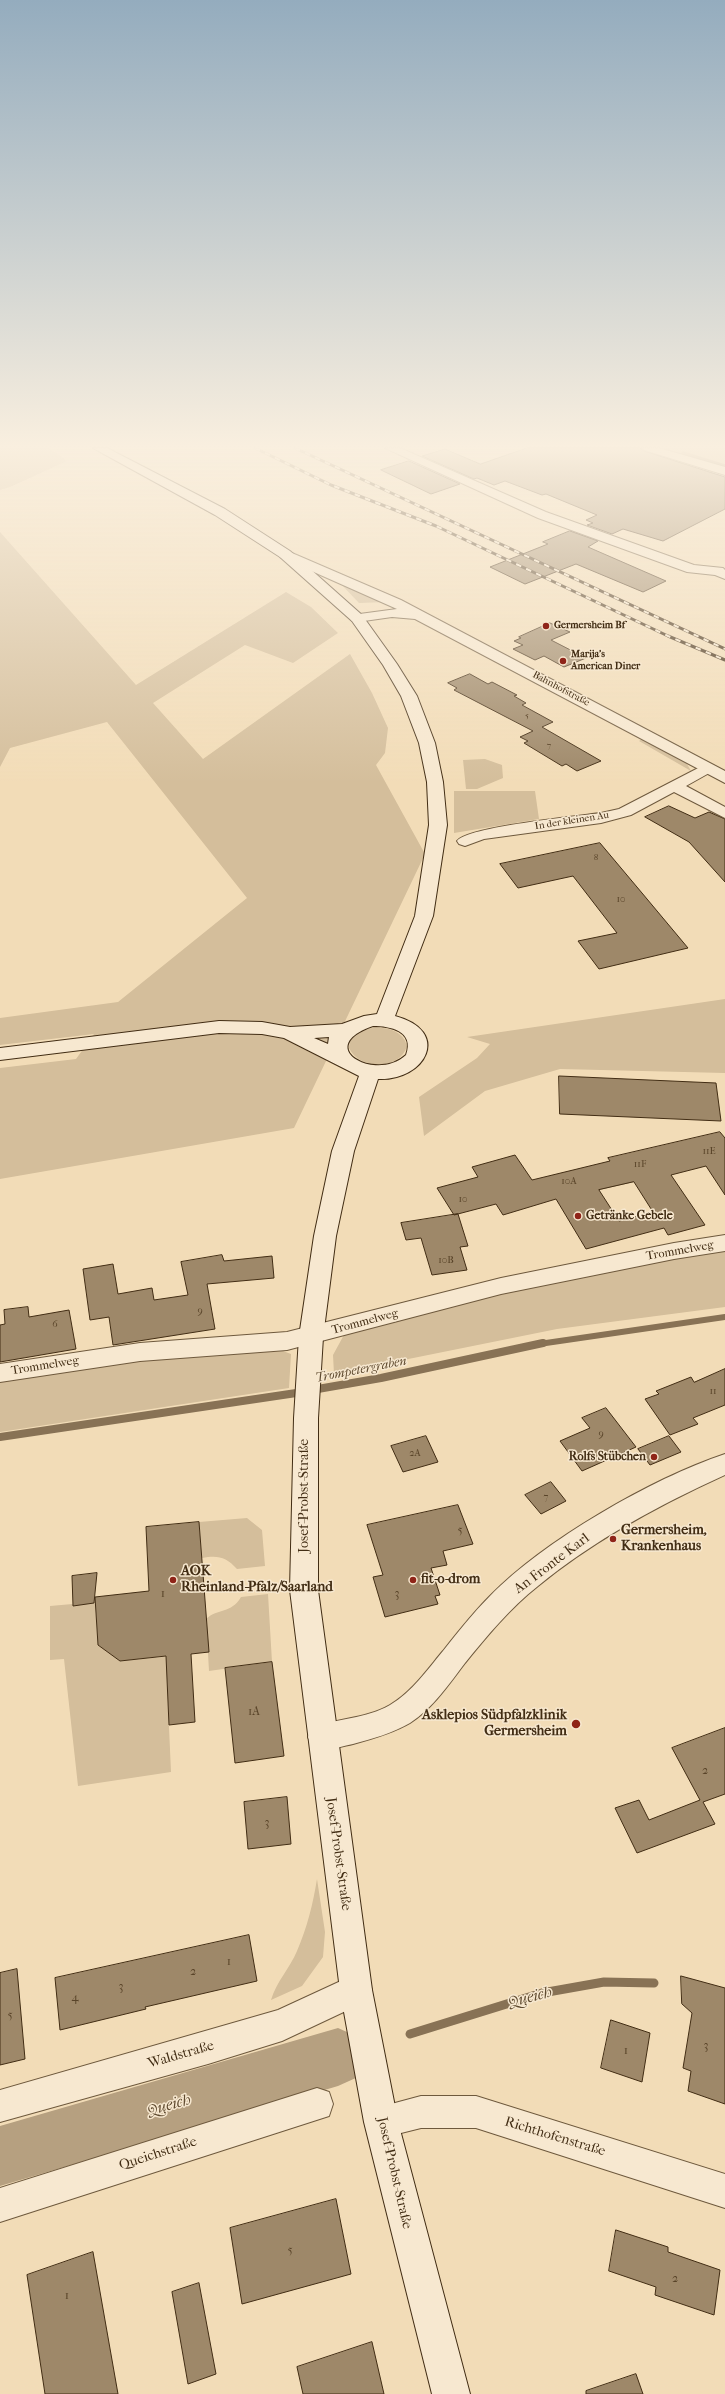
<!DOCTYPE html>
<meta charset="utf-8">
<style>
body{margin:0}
canvas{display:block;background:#f2dcb7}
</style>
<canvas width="725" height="2394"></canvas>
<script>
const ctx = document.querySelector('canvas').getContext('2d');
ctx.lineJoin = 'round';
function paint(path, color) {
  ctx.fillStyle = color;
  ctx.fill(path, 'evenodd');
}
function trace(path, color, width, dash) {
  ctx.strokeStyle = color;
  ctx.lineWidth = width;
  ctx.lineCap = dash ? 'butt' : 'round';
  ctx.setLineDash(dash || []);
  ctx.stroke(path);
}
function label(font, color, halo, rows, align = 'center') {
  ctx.font = font + ' "IM FELL French Canon",serif';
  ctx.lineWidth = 3;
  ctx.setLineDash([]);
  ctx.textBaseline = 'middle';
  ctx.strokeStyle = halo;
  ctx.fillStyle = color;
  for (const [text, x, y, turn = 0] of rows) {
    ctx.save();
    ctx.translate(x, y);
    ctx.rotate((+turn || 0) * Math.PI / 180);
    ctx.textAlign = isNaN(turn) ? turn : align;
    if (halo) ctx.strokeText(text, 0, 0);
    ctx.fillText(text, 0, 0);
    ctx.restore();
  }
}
paint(new Path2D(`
 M0,448H49L67,461L10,487L0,490Z
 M656,448H725V469Z
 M0,532L136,685L286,592L311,607L338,633L293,663L245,645L153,703L203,759L350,654L372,693L388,728L385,753L376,765L425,854L294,1128L0,1179V1068L76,1059L94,1034L0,1045V1018L118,1002L247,898L107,722L10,748L0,767Z
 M338,581L387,602L359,603Z
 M642,739L687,764L691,771L639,741Z
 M485,759L502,765L503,778L477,789H466L463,760Z
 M454,791H535L539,819L454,833Z
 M725,999V1073L560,1069L485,1091L424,1136L419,1097L477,1058L490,1044L467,1037Z
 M372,1028C386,1027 403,1030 407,1046C400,1071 359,1070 349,1048C350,1035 360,1031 372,1028Z
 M725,1247V1307L557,1329L334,1374L333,1355L345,1333L535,1285Z
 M283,1351L291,1354L289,1388L0,1432V1378L141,1355H215Z
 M247,1518L262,1530L265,1566L237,1569C226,1557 218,1555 202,1558L199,1522Z
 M268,1594L272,1662L209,1671L206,1619C218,1608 231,1614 241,1597Z
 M95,1602L98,1645L120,1661L173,1656L167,1682L171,1772L78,1786L64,1659L50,1660V1606Z
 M317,1879L325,1932L323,1957L302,1986L271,2000C276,1982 290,1968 297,1951C307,1928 313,1904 317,1879Z`), '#d4be9b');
trace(new Path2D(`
 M683,453L725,466`), '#887255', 3.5);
trace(new Path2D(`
 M539,1344L725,1317`), '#887255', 6);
trace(new Path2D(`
 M312,1390L381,1378L543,1343
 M0,1437L303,1392`), '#887255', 8);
trace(new Path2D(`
 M410,2034L542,1993L604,1982L654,1983`), '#887255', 9);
paint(new Path2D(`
 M338,2028L358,2037L367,2057L358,2077L338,2086L0,2186V2126Z`), '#b6a080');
const building = new Path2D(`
 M527,448H640L644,451L725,477V509L663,541L623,529L612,534L587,525L593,523L586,520L597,515L546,494L542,495L505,481L494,485L477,478L474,479L422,456L445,449L480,464Z
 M409,461L460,484L431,494L381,470Z
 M570,531L598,541L588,547L666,581L643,592L576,564L525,584L490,567L548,544L543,542Z
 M550,623L570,632L551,640L586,658L564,667L544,656L535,660L513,649L523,645L514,641L521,638L519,637Z
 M470,674L488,684L492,682L517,695L514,696L526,703L522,705L553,722L542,727L601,761L577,771L566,764L562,766L524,743L528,741L520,737L533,731L454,690L457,688L448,683Z
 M669,806L695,818L709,812L725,819V882L689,842L645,817Z
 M600,843L642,893L688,948L599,969L578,941L617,933L573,876L518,888L500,864Z
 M559,1076L716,1083L721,1121L560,1114Z
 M720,1132L725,1138V1195L706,1166L671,1175L705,1225L668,1235L664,1228L586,1249L556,1199L503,1215L496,1204L454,1215L437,1188L478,1177L472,1167L515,1155L532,1180L610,1161L608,1158ZM634,1182L653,1212L619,1221L599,1190Z
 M458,1214L468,1246L460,1247L467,1270L432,1275L421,1238L406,1240L401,1223Z
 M222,1255L224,1261L272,1256L274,1278L207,1284L215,1329L113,1345L109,1317L90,1320L83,1269L113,1264L118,1294L152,1288L154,1300L188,1295L181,1262Z
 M28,1307L29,1317L69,1310L76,1349L0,1362V1325L5,1324L4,1310Z
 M725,1369V1405L693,1418L698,1424L670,1435L645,1399L659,1394L656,1391L691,1377L694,1382Z
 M606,1408L636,1447L582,1471L560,1441L590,1428L582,1418Z
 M426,1436L438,1462L403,1472L391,1446Z
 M669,1436L681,1452L650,1465L638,1449Z
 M551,1482L566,1501L541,1514L525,1495Z
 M458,1505L473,1544L443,1551L447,1565L431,1568L440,1595L435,1596L438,1604L385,1617L373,1577L383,1575L367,1525Z
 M199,1522L209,1652L191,1654L195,1722L169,1725L166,1656L120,1661L98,1645L95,1597L149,1591L146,1527Z
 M97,1573L94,1603L73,1606L72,1576Z
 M272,1662L284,1756L235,1763L225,1668Z
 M725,1728V1794L703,1802L715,1824L637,1853L615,1808L639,1800L649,1820L700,1800L672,1748Z
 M287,1797L291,1844L248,1849L244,1802Z
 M249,1935L257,1981L145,2007L146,2009L60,2030L55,1978Z
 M17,1969L25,2059L0,2065V1973Z
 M681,1976L725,1988V2104L688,2091L691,2071L683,2068L692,2013L682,2004Z
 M611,2020L650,2033L642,2082L601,2068Z
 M336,2199L351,2274L242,2304L230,2228Z
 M616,2230L668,2247V2252L720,2270L714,2315L655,2295L656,2287L609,2271Z
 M93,2252L118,2394H45L27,2275Z
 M199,2283L216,2374L188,2384L172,2292Z
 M372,2342L384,2394H303L297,2367Z
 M636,2374L643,2394H586V2391Z`);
paint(building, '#9e8869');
trace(building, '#422d14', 1);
const minor = new Path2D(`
 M385,448H400L546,512L694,565L723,568L725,570V579L715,575L687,572L538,518Z
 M642,448H659L725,467V475L644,450Z
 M706,764L711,766L714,769L711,772L686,786L725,807V818L674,792L631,815L601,823L484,839L465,846L459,844L457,841C466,827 578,816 601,813L619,809Z
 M725,1235V1251L674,1259L501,1294L287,1350L140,1361L0,1382V1364L140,1343L287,1332L501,1278L674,1243Z
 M725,1454V1475C659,1505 594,1540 538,1586C510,1608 487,1636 465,1663C449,1684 433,1708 410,1723C393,1733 372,1739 353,1744C339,1747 326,1752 312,1746L308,1737L312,1728C337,1718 366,1719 390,1705C412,1692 427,1670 443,1651C458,1632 473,1613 490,1596C545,1540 651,1479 725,1454Z
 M356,1974L367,1979L372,1990L367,2001L282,2041L208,2064L0,2122V2090L278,2010Z
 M317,2088L329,2092L333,2104L329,2116L0,2222V2188Z
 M421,2096H476L725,2174V2208L476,2128H421L381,2138L369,2134L365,2122L369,2110Z`);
const tertiary = new Path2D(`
 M285,550L401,600L725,771V783L415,619L392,617L357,622L352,621L350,618L352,615L397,609L280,557L278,554L280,551Z`);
const secondary = new Path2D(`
 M93,448H107L225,509L290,551L362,615L397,664L417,696L435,743L443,782L447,825L433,916L395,1016C452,1031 426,1081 378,1079L354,1151L336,1236L323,1337L318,1418V1590L372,1990L398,2122L470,2394H432L364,2122L340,1990L290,1590L294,1418L299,1337L314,1236L332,1151L359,1076L284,1038L262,1034L219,1033L0,1060V1048L219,1021L262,1022L290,1027L342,1024L364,1016L377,1014L415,916L429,825L427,782L419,743L401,696L383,665L352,621L280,557L215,515ZM373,1026C390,1026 415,1031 406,1055C376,1083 312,1047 373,1026ZM329,1037L328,1044L314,1038Z`);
trace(minor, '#6e593d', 2);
trace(tertiary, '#6e593d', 2);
trace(secondary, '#422d14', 2);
paint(minor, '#f7e8d0');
paint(tertiary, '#f7e8d0');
paint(secondary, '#f7e8d0');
const rail = new Path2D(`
 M255,448L331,485L436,526L668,636L725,660
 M295,448L725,649`);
trace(rail, '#422d14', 3);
trace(rail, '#f7e8d0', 2, [5.5]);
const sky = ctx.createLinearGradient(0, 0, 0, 783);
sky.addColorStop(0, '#94acbe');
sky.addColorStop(0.57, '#f9efdf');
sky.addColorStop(1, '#f9efdf00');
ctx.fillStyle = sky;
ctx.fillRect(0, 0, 725, 783);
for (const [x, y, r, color] of [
 [546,626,4,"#8f2418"],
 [563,661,4,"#8f2418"],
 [578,1216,4,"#8f2418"],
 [654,1457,4,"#8f2418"],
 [613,1539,4,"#8f2418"],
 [173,1580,4,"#8f2418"],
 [413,1580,4,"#8f2418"],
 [576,1724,5,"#8f2418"]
]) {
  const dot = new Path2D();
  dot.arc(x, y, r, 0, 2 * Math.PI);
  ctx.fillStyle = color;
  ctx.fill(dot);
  trace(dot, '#f7e8d0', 1.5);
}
label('9px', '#594429', null, [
 ["5",527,716],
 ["7",549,746],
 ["8",596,858]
]);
label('bold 10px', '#422d14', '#f7e8d0', [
 ["Germersheim Bf",554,626],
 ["Marija's",571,655],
 ["American Diner",571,667]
], 'left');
label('10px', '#422d14', '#f7e8d0', [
 ["Bahnhofstraße",561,689,28],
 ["In der kleinen Au",572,821,-9]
]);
label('10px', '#594429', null, [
 ["10",621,900],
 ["11E",709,1152],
 ["11F",640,1165],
 ["10A",569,1182],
 ["10",463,1200],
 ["10B",446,1261],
 ["9",200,1312],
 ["6",55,1325],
 ["11",713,1392],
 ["9",601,1435],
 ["2A",415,1454],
 ["7",546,1498]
]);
label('bold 12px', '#422d14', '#f7e8d0', [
 ["Getränke Gebele",586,1216],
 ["Rolfs Stübchen",646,1457,"right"]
], 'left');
label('12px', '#422d14', '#f7e8d0', [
 ["Trommelweg",680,1251,-10],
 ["Trommelweg",365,1322,-15],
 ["Trommelweg",45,1366,-9]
]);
label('12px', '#594429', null, [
 ["5",460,1531],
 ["1",163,1594],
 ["3",397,1594],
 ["1A",254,1712],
 ["2",705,1771],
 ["3",267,1823],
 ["1",229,1962],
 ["2",193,1972],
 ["3",121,1987],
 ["4",75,1998],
 ["5",10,2016],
 ["3",706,2046],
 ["1",626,2051],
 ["5",290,2251],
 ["2",675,2279],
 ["1",67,2296]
]);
label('italic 13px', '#5f4a2f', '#f7e8d0', [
 ["Trompetergraben",361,1370,-11]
]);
label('14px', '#422d14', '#f7e8d0', [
 ["Josef-Probst-Straße",305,1496,-90],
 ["An Fronte Karl",552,1564,-37],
 ["Josef-Probst-Straße",338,1854,82],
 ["Waldstraße",181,2055,-16],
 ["Richthofenstraße",555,2137,17],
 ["Queichstraße",158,2154,-18],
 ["Josef-Probst-Straße",394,2173,77]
]);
label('bold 14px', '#422d14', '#f7e8d0', [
 ["Germersheim,",621,1531],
 ["Krankenhaus",621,1547],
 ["AOK",181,1572],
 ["Rheinland-Pfalz/Saarland",181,1588],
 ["fit-o-drom",421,1580],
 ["Asklepios Südpfalzklinik",567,1716,"right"],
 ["Germersheim",567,1732,"right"]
], 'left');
label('italic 16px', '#5f4a2f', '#f7e8d0', [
 ["Queich",530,1998,-15],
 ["Queich",169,2106,-16]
]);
</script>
